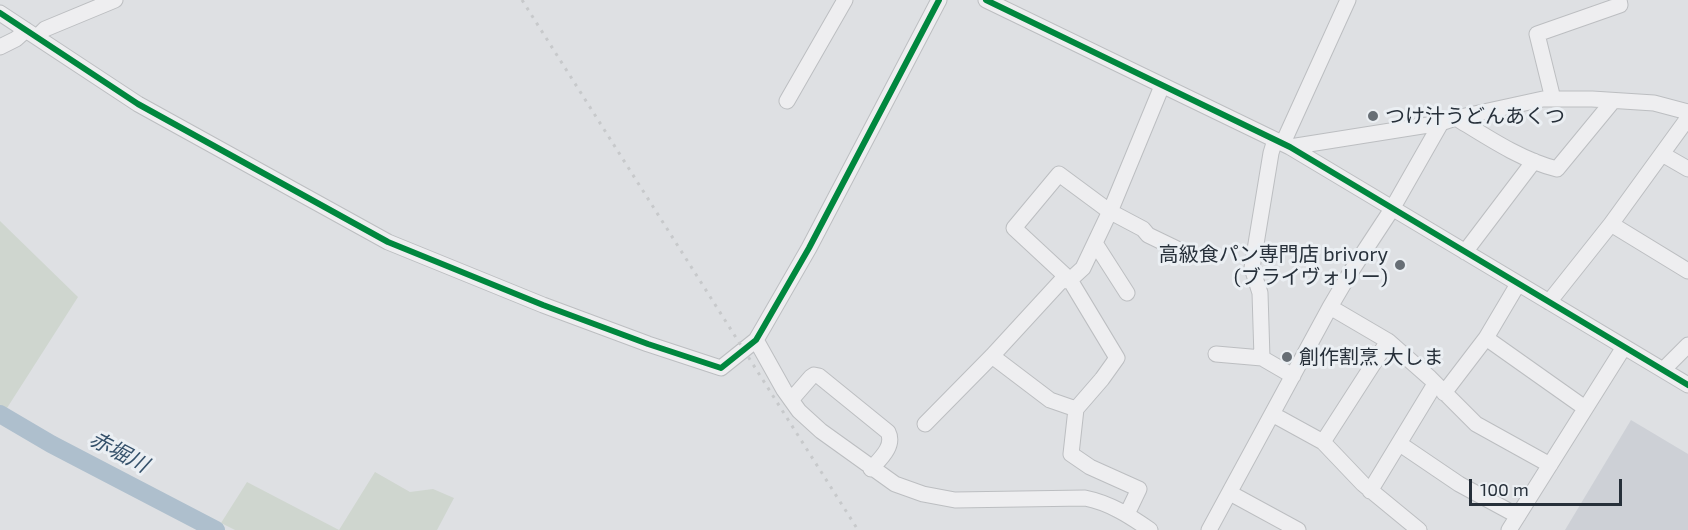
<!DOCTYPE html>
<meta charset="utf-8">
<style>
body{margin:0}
#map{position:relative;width:1688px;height:530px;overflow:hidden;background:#dee0e3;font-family:"Exo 2",sans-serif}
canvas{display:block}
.scale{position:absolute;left:1469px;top:479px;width:153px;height:27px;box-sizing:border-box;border:3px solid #27303a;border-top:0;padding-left:8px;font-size:18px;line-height:21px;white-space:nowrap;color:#27303a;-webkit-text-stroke:4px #ebeff3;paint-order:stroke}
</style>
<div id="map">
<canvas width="1688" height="530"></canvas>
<div class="scale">100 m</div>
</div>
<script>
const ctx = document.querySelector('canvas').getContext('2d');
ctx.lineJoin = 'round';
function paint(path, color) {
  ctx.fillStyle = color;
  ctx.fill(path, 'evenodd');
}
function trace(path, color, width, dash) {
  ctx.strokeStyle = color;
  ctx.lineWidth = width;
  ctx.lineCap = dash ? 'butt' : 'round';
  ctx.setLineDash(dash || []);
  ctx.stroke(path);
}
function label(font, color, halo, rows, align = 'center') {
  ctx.font = font + ' "Exo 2","Noto Sans JP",sans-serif';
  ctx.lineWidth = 6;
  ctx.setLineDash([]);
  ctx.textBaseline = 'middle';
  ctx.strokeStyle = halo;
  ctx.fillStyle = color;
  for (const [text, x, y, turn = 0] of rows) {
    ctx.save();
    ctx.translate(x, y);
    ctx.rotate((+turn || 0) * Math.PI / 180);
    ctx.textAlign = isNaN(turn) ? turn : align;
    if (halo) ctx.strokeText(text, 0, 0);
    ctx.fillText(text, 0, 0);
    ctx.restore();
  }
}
paint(new Path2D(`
 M1631,420L1688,454V530H1565Z`), '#cdd0d6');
paint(new Path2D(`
 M0,221L78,297L0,419Z
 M375,472L410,492L433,489L454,498L437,530H235L221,523L247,482L339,530Z`), '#cfd6cf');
trace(new Path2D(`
 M0,414L51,444L216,530`), '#aebfcd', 18);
const minor = new Path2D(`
 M986,0L1290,147L1688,385
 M0,13L138,104L388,242L543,305L648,344L721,368L756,340L763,328L809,248L939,0
 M37,37L45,29L115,0
 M0,47L16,39L26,30
 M1553,99L1537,34L1620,5L1619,0
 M787,101L845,0
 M1456,118C1487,137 1521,160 1557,169L1613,101
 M1283,143L1348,0
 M1290,147L1441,123L1456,118L1543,99H1592L1654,103L1688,112
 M1662,154L1688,169
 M1611,224L1688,271
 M1095,243L1127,293
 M1465,252L1534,161
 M1549,302L1611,224L1688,118
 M1330,307L1388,341L1430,378L1476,424L1550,465
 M1486,338L1585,408
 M756,340L784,390L799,411L821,431L895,484L923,494L955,500L1085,498C1110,503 1130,516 1150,530
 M1216,354L1262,358L1293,376
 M992,356L1050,400L1076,409
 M1262,358L1260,293L1252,268L1271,153L1275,140
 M1663,370L1688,345
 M1444,393L1486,338L1518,284
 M791,400L811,377L814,375L819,376L888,432C895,446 880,459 871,469
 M1272,414L1323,442L1363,484L1419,530
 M925,424L992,356L1061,281L1070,280L1083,268L1112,207L1162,86
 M1323,442L1388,341
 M1400,444L1459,484L1518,516
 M1370,491L1435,384
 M1230,493L1298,530
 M1127,514L1139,489L1090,467L1071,454L1076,409L1102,379L1117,358L1070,280L1014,228L1059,174L1109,211L1143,229L1148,235L1177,249
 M1209,530L1330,307L1350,273L1392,209L1441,123
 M1509,530L1624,347`);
trace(minor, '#bcbec1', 17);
trace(minor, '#eeeef0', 15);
trace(new Path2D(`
 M522,0L858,530`), '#c7c9cb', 3, [3, 6]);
trace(new Path2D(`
 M986,0L1290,147L1688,385
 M0,13L138,104L388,242L543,305L648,344L721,368L756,340L763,328L809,248L939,0`), '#00873e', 6);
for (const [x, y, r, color] of [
 [1373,116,6,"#676e75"],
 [1400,265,6,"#676e75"],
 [1287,357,6,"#676e75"]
]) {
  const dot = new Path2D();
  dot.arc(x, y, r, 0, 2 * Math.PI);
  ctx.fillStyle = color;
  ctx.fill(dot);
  trace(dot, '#ebeff3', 2);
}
label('20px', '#27303a', '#ebeff3', [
 ["つけ汁うどんあくつ",1385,116],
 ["高級食パン専門店 brivory",1388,254,"right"],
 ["(ブライヴォリー)",1388,277,"right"],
 ["創作割烹 大しま",1299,357]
], 'left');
label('italic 21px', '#35516b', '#ebeff3', [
 ["赤堀川",119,452,28]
]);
</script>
